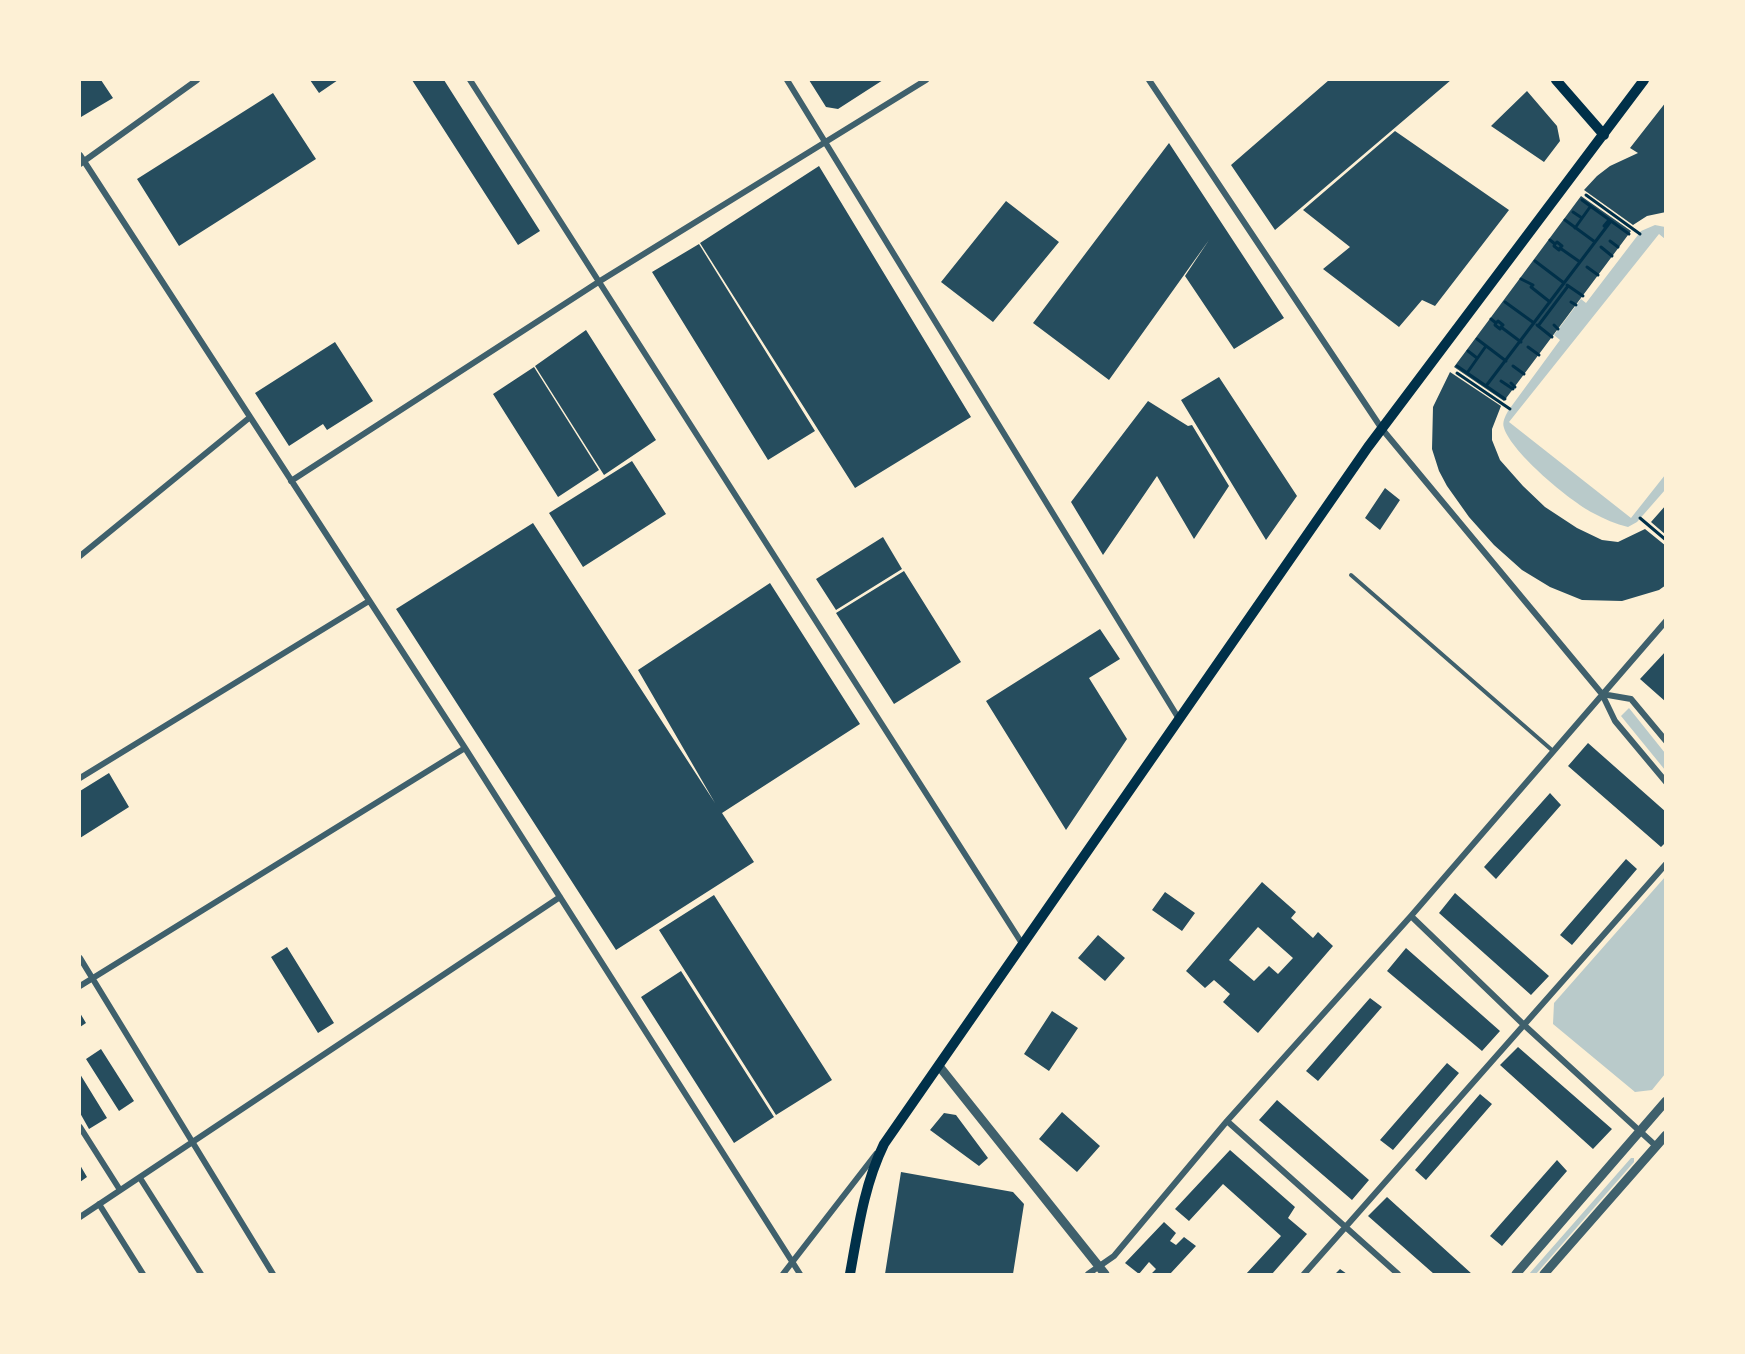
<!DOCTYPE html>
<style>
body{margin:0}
#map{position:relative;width:1745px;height:1354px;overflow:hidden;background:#fdf0d5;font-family:Montserrat,sans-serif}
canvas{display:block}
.frame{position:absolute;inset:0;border:81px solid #fdf0d5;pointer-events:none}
</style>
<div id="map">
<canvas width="1745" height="1354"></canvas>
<div class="frame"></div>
</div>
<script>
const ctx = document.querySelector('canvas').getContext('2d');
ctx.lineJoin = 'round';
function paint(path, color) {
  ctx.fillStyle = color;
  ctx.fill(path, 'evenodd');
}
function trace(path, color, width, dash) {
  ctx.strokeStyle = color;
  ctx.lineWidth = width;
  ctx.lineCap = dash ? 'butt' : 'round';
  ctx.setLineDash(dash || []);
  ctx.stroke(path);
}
paint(new Path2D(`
 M1655,225L1665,227V239L1659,234L1509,422L1631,518L1665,475V490L1637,522L1628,527C1616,524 1604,519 1593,513C1570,501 1512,453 1504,428C1502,422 1505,417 1508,411L1560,340L1554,335L1581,299L1586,303L1641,231Z
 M1629,708L1665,753V770L1621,716Z
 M1665,877V1074L1652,1090L1635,1092L1553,1024L1554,1003Z
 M1631,1158H1634V1162L1536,1274H1529Z`), '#b9caca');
paint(new Path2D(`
 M80,80H101L113,98L81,117L80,115Z
 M310,80H338L319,93Z
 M412,80H444L540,231L518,245Z
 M809,80H883L838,109L826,107Z
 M1329,80H1451L1275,230L1231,165Z
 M1527,91L1557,126L1560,141L1544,162L1491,126Z
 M273,93L316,159L179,246L137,179Z
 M1666,102V212L1647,216L1633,225L1584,190L1597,176L1610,166L1638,153L1630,148Z
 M1395,131L1509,210L1435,306L1422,300L1399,327L1323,269L1350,247L1303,210Z
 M1169,143L1284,318L1234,349L1185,276L1209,240L1109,380L1033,323Z
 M819,166L971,417L855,488L700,243Z
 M1581,196L1631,231L1504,401L1454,367Z
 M1006,201L1059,242L993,322L941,282Z
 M699,244L815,431L768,460L652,272Z
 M586,330L656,440L604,475L535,366Z
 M335,342L373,401L327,430L323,424L289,446L255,393Z
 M534,367L599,470L558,497L493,394Z
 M1450,372L1501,406L1492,429V440L1500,460L1523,486L1545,507L1577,528L1602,540L1618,542L1645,529L1666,546V585L1659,590L1622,601L1582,600L1550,587L1522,570L1494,545L1469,517L1447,486L1439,471L1432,449L1433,407Z
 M1219,377L1297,496L1266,540L1181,400Z
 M1148,401L1188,426L1192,425L1229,486L1194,539L1157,476L1103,555L1071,502Z
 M632,461L666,514L583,567L549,513Z
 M1385,488L1400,500L1380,530L1365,518Z
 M1666,505V535L1651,522Z
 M533,523L715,803L638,670L770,583L860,724L722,813L754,862L616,950L396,609Z
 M883,537L902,569L836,610L816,579Z
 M904,571L961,662L894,704L836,613Z
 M1100,629L1120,659L1089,678L1127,739L1066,830L986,701Z
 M1666,651V702L1640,679Z
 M1588,743L1666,812V842L1661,847L1568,766Z
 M109,773L129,807L80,838V791Z
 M1550,793L1561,805L1496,879L1484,867Z
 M1626,859L1637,869L1572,945L1560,935Z
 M1262,882L1296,912L1291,918L1313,938L1318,932L1333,946L1258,1033L1223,1002L1230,994L1214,980L1205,988L1186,971ZM1258,927L1293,958L1278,974L1269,966L1254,981L1229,960Z
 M1165,892L1195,913L1182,931L1152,910Z
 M1455,893L1549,976L1531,995L1439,913Z
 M714,895L832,1080L776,1115L659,930Z
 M1098,935L1125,958L1105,981L1078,958Z
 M287,947L334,1023L318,1033L271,957Z
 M1406,948L1500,1031L1482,1051L1387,971Z
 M681,971L774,1117L734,1143L641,997Z
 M1370,998L1382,1007L1318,1081L1306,1071Z
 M1052,1011L1078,1028L1049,1071L1024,1054Z
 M80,1013L86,1023L80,1027Z
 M1518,1047L1612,1129L1593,1149L1500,1065Z
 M101,1049L134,1101L119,1111L86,1059Z
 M1447,1063L1459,1073L1393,1150L1380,1140Z
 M80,1074L107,1118L89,1129L80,1113Z
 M1480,1094L1492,1104L1426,1180L1415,1170Z
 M1277,1100L1369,1180L1352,1200L1259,1120Z
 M1062,1112L1100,1146L1077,1172L1039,1139Z
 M944,1113L956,1115L988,1158L979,1166L930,1130Z
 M1230,1150L1295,1207L1288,1218L1307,1234L1272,1274H1246L1281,1236L1223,1184L1189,1221L1175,1209Z
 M1557,1160L1567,1171L1502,1246L1490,1236Z
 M80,1165L87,1177L80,1182Z
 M901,1172L1013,1192L1024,1204L1013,1274H885Z
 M1387,1197L1472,1274H1434L1368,1216Z
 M1164,1222L1176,1233L1170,1241L1176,1245L1184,1237L1196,1246L1170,1274H1151L1156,1269L1149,1262L1139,1274L1125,1263Z
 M1340,1269L1347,1274H1335Z`), '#264d5e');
trace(new Path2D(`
 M1586,195L1640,234
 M1582,200L1629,234
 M1573,212L1582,218
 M1565,220L1595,242
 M1604,226L1609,220L1610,222
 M1575,228L1590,207
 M1550,240L1555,244L1557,242L1562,246L1560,248L1580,262
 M1610,241L1618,247
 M1555,244L1554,246L1559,250L1560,248
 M1601,247L1612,256
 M1535,261L1564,283
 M1587,267L1598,275
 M1521,279L1533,285L1531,287L1550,302
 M1567,285L1583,296
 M1505,302L1534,323
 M1571,302L1576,305
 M1491,319L1496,323L1498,321L1503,325L1501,327L1521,342
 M1496,323L1495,325L1500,329L1501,327
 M1537,325L1552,337
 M1554,325L1558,329
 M1538,326L1568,286
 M1477,339L1506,361
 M1528,347L1539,355
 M1468,351L1477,358
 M1457,366L1505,399
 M1513,366L1524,374
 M1457,373L1510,409
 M1467,373L1486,346
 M1501,381L1513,389
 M1511,383L1515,387
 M1486,386L1611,221
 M1640,518L1666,540`), '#003049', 3);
trace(new Path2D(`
 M1351,575L1553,751`), '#3f606c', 4);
trace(new Path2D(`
 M470,80L1023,945
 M787,80L1179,719
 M1149,80L1382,429L1602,694L1615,721L1666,782
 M80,155L465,748L800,1274
 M80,164L197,80
 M291,481L600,281L926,80
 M80,556L249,418
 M1602,694L1631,699L1666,741
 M80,778L369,601
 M1411,916L1523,1024L1656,1146
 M80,958L273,1274
 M80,986L465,748
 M1227,1121L1398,1274
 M80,1127L120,1190
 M140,1178L201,1274
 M99,1204L143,1274
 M80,1217L560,897
 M783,1274L876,1154
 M1088,1274L1114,1256L1227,1121L1411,916L1666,621
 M1304,1274L1666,864`), '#3f606c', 6);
trace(new Path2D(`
 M939,1066L1105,1274
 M1516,1274L1666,1101
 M1544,1274L1666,1135`), '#3f606c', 9);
trace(new Path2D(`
 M1556,80L1604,135
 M850,1274C858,1230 864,1185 884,1144L1368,447L1644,80`), '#003049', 10);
</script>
